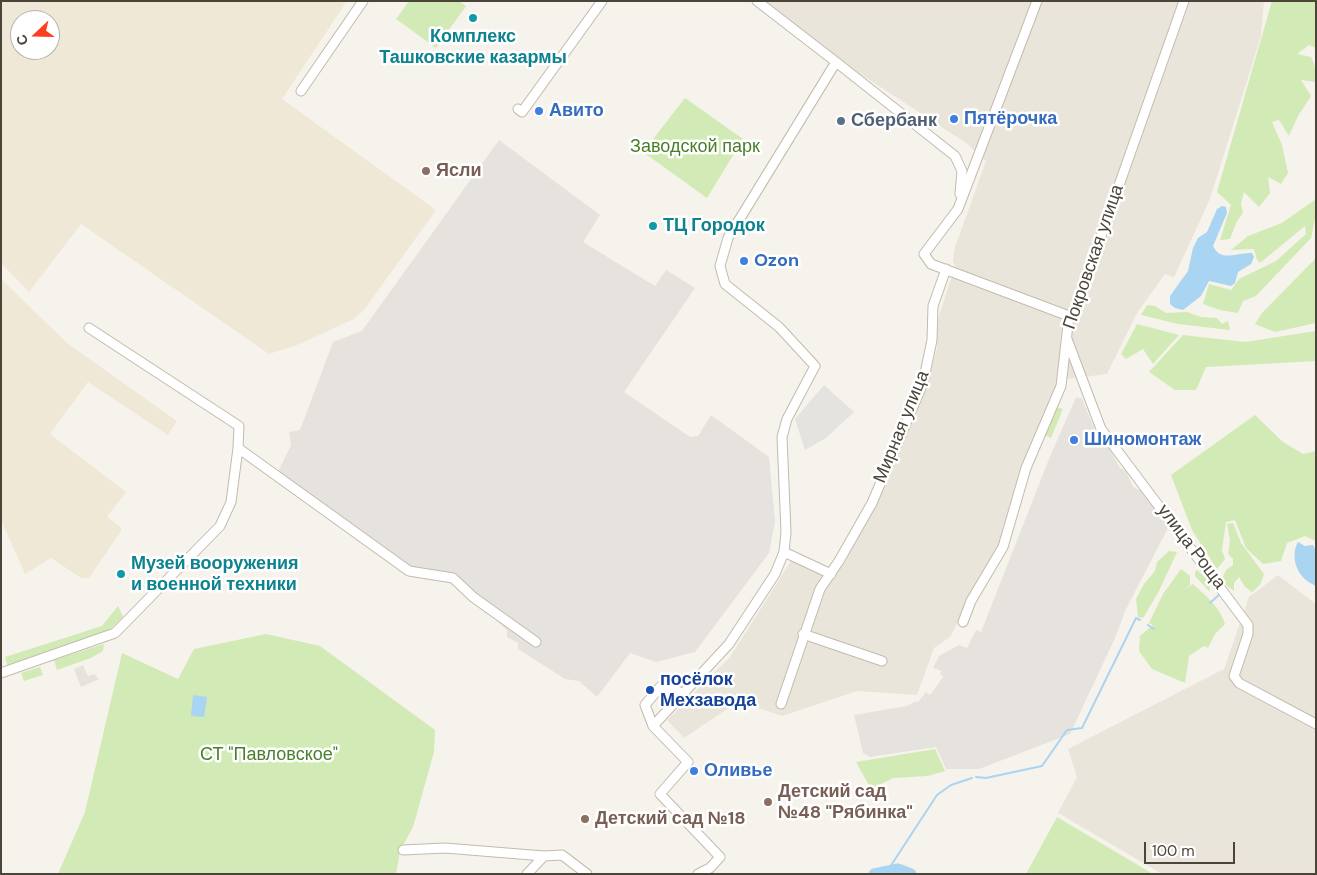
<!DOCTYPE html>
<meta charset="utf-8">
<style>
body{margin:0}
#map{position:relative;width:1317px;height:875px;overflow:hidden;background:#f6f3ec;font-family:"DM Sans",sans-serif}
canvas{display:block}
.frame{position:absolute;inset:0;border:2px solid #4b4439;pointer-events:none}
.north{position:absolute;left:10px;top:10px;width:50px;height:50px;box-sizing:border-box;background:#fff;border:1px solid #b7b4b0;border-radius:50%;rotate:249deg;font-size:14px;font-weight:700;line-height:20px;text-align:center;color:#4b4439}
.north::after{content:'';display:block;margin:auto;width:18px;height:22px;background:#fc3f1d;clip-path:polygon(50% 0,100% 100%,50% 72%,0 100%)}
.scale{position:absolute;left:1144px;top:842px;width:91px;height:22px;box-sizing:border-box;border:2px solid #4b4439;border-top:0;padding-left:6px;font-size:15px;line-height:18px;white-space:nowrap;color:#4b4439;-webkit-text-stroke:4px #fff;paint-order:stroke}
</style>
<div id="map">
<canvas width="1317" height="875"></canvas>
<div class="frame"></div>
<div class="north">С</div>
<div class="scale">100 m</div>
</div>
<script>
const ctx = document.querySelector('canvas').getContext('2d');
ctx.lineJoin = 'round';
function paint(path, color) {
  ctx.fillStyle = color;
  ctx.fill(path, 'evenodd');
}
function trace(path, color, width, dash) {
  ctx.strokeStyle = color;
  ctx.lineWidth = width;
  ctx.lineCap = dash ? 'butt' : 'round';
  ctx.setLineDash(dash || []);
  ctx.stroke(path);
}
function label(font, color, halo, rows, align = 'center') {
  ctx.font = font + ' "DM Sans",sans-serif';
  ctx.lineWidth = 5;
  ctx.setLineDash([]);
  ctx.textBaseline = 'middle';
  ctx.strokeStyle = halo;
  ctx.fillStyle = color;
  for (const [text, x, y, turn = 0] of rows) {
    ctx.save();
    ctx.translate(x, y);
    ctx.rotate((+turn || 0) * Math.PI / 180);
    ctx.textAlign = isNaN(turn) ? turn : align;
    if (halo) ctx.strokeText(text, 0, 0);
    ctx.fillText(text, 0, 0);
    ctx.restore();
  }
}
paint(new Path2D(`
 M766,1H1264L1261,36L1210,199L1174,277L1165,274L1137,313L1107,374L1060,380L1000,545L950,637L934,648L917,695L857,691L782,716L739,701L684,738L667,720L730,657L791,561L832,579L845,562L885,483L927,385L937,348L936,325L955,266L953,261L955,247L986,161L966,143L836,58Z
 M1278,575L1316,604V874H1162L1058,813L1077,777L1068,749L1224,669L1249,597Z`), '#eae5da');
paint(new Path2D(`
 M499,140L600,215L583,242L655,286L666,270L695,288L624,392L690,437L698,436L711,415L769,457L775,522L769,553L695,652L656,662L630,653L597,697L579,681L565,679L518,649V643L507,637V630L446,574L409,567L278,472L291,445L289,432L300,430L333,342L362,331Z
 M1076,397L1082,399L1094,428L1093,432L1104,439L1120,468L1126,471L1133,487L1144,492L1159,510L1164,523L1169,526L1126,609L1115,638L1070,734L979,769H946L936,747L870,757L863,753L854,715L907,706L916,701L918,702L926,692L930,695L943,677L940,673L942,671L933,668L939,656L959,645L967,648L976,630L981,632L1049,459Z
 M83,665L88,676L94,674L99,679L81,687L74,669Z`), '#e6e2dd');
paint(new Path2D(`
 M1,1H347L282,99L436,210L364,310L354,319L297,345L269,354L81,224L29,292L1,263ZM20,20H50V50H20Z
 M1,279L68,344L177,421L168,435L88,382L50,434L126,492L107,517L121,527V531L89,578H81L51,558L25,574L1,520Z`), '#efe8d6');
paint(new Path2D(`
 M409,1H459L466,6L436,48L396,19Z
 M1272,1H1316V48L1309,45L1297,54L1311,57C1315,65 1317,73 1315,82L1301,80L1311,96L1298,116L1289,136L1279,120L1272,122L1282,145L1288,173L1281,184L1268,177L1270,193L1259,207L1244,192L1241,203L1243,213L1237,221L1230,239L1220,240L1231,205L1217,192Z
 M685,98L743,139L707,198L643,152Z
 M1316,199V214L1311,238L1256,296L1243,301L1238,313L1220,310L1203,304L1209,284L1231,290L1239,279L1276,261L1306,234L1305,226L1260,263L1257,260L1254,249L1231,250L1248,236L1282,223Z
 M1316,258V323L1275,332L1255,324L1262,313Z
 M1147,305L1155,306L1166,313L1187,312L1201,317L1217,318L1222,324L1228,321L1230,330L1178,324L1141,315Z
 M1137,324L1179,335L1153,364L1143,349L1126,359L1121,354Z
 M1316,331V361L1206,367L1196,390H1175L1149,372L1183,335L1245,342Z
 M1056,407L1063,409L1051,438L1045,435Z
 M1255,415L1283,442L1303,454L1316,451V541L1305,536L1287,543L1281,561L1263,564L1246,548L1235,520L1226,522L1222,550L1225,559L1217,569L1192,530L1171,475Z
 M1233,523L1241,543L1264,574L1260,585L1252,592L1245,587L1239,577L1234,583V591L1221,581L1226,570L1233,565V559L1228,554L1230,540L1227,524Z
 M1169,551L1177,552L1159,591L1143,618L1138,617L1136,599L1144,584L1155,571L1157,562Z
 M1181,569L1190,576V585L1184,590L1193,584C1206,596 1220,607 1225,624L1215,634L1208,648L1204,646L1189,656L1185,683L1152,669L1139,651L1140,636L1153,625L1149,623L1163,594Z
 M1197,570L1209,580L1210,592L1195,576V572Z
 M118,606L123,617L107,632L8,667L5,657L102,626Z
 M266,634L320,646L435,730L434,752L413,827L400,851L396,874H58L85,812L122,653L178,679L194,649Z
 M104,644L103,651L91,658L57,670L54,660Z
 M40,667L43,675L24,681L21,673Z
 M935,749L945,771L928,776L893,778L871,789L856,762Z
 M1057,817L1153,874H1026Z`), '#d2eab5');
paint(new Path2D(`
 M824,385L854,412L826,438L805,450L795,419Z`), '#e5e3e0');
paint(new Path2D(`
 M1222,206L1226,207L1227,213L1213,246C1221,263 1237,252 1252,253L1254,257L1251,264L1238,272L1235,283L1231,286L1209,281L1201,296L1183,310L1175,308L1170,304V296L1188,271L1193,248L1198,238L1207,232L1217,209Z
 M1298,542L1305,546L1313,545L1316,551V587C1313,583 1310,584 1306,580C1295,571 1291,554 1298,542Z
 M193,695L207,697L204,717L191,716Z`), '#a9d4f2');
trace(new Path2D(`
 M1210,603L1220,594
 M1148,625L1154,629
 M976,777L986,778L1042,766L1067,730L1082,728L1136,618L1140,620
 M888,870L937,795L951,785L972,778`), '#a9d4f2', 2);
trace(new Path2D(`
 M874,874L898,869L911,874`), '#a9d4f2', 11);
const minor = new Path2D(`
 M1037,1L958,209L924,254L931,264L1069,316
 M836,62L955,156L962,171L960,194
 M301,91L363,1
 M518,109L522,112L602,1
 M89,328L239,426L238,448
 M1067,339L1101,429L1248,625V634L1234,676L1239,683L1316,724
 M784,552L831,574
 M963,622L971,601L1003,547L1026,468L1061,386L1069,316L1075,310L1184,1
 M803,634L882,661
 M1,673L115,633L220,526L231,502L238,448L409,571L453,578L473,597L536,642
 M683,693L661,686L645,705L653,726L688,762L660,794L720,857L710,868L698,874
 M781,704L820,589L839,561L872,503L923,383L932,340L933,306L946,269
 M653,726L729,644L775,574L784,552L786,532L782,437L787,419L815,366L779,327L725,284L720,266L728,238L836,62L757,1
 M403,850L445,848L544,856
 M527,874L544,856L562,855L587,874`);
trace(minor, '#c2bbae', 11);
trace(minor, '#fff', 9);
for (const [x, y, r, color] of [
 [473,18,5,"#0f9aa8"],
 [539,111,5,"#3f7fe0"],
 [954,119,5,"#3f7fe0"],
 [841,121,5,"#5c6f8a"],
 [426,171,5,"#8d6e63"],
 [653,226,5,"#0f9aa8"],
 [744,261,5,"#3f7fe0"],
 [1074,440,5,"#3f7fe0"],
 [121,574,5,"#0f9aa8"],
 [650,690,5,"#1a4fb4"],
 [694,771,5,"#3f7fe0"],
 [768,802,5,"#8d6e63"],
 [585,819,5,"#8d6e63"]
]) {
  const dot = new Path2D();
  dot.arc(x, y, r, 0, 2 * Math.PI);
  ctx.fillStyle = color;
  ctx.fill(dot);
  trace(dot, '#fff', 2);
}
label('bold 18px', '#0d838f', '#fff', [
 ["Комплекс",473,37,"center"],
 ["Ташковские казармы",473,58,"center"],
 ["ТЦ Городок",663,226],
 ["Музей вооружения",131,564],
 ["и военной техники",131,585]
], 'left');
label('bold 18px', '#366cbe', '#fff', [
 ["Авито",549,111],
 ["Пятёрочка",964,119],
 ["Ozon",754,261],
 ["Шиномонтаж",1084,440],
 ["Оливье",704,771]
], 'left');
label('bold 18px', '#4e5e75', '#fff', [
 ["Сбербанк",851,121]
], 'left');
label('18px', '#4a7f2a', '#fff', [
 ["Заводской парк",695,147],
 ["СТ \"Павловское\"",269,755]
]);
label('bold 18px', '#785e54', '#fff', [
 ["Ясли",436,171],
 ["Детский сад",778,792],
 ["№48 \"Рябинка\"",778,813],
 ["Детский сад №18",595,819]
], 'left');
label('18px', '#4b4439', '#fff', [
 ["Покровская улица",1094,257,-71],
 ["Мирная улица",902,427,-68],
 ["улица Роща",1191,547,53]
]);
label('bold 18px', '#164399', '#fff', [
 ["посёлок",660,680],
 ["Мехзавода",660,701]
], 'left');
</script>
